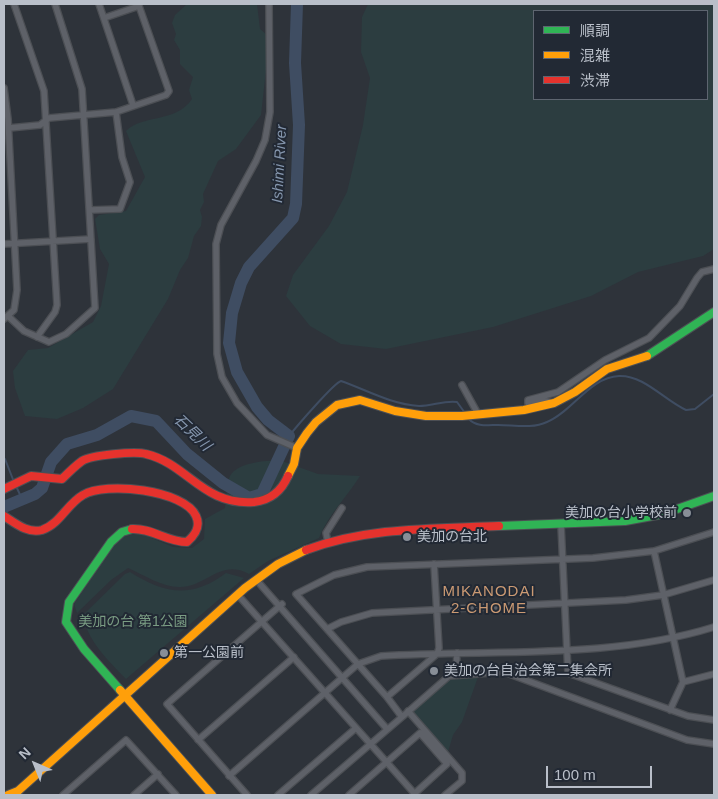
<!DOCTYPE html>
<meta charset="utf-8">
<style>
body{margin:0}
#map{position:relative;width:718px;height:799px;overflow:hidden;background:#2e333a;font-family:Arial,"Noto Sans JP",sans-serif}
canvas{display:block}
.frame{position:absolute;inset:0;border:5px solid #b9bfc9;pointer-events:none}
.legend{position:absolute;left:533px;top:10px;width:175px;height:90px;box-sizing:border-box;background:#222934;border:1px solid #5e6570;margin:0;padding:6px 9px;list-style:none;font-size:15px;color:#b9bfc9}
.legend li{display:flex;align-items:center;gap:10px;height:25px}
.legend b{width:25px;border:1px solid #5e6570}
.north{position:absolute;left:10px;top:739px;width:50px;height:50px;-webkit-text-stroke:4px #222934;paint-order:stroke;rotate:316deg;font-size:14px;font-weight:700;line-height:20px;text-align:center;color:#b9bfc9}
.north::after{content:'';display:block;margin:auto;width:18px;height:22px;background:#b9bfc9;clip-path:polygon(50% 0,100% 100%,50% 72%,0 100%)}
.scale{position:absolute;left:546px;top:766px;width:106px;height:22px;box-sizing:border-box;border:2px solid #b9bfc9;border-top:0;padding-left:6px;font-size:15px;line-height:18px;white-space:nowrap;color:#b9bfc9;-webkit-text-stroke:4px #222934;paint-order:stroke}
</style>
<div id="map">
<canvas width="718" height="799"></canvas>
<div class="frame"></div>
<ul class="legend">
<li><b style="height:6px;background:#30b455"></b>順調</li>
<li><b style="height:6px;background:#ff9f0a"></b>混雑</li>
<li><b style="height:6px;background:#e5322d"></b>渋滞</li>
</ul>
<div class="north">N</div>
<div class="scale">100 m</div>
</div>
<script>
const ctx = document.querySelector('canvas').getContext('2d');
ctx.lineJoin = 'round';
function paint(path, color) {
  ctx.fillStyle = color;
  ctx.fill(path, 'evenodd');
}
function trace(path, color, width, dash) {
  ctx.strokeStyle = color;
  ctx.lineWidth = width;
  ctx.lineCap = dash ? 'butt' : 'round';
  ctx.setLineDash(dash || []);
  ctx.stroke(path);
}
function label(font, color, halo, rows, align = 'center') {
  ctx.font = font + ' Arial,"Noto Sans JP",sans-serif';
  ctx.lineWidth = 4;
  ctx.setLineDash([]);
  ctx.textBaseline = 'middle';
  ctx.strokeStyle = halo;
  ctx.fillStyle = color;
  for (const [text, x, y, turn = 0] of rows) {
    ctx.save();
    ctx.translate(x, y);
    ctx.rotate((+turn || 0) * Math.PI / 180);
    ctx.textAlign = isNaN(turn) ? turn : align;
    if (halo) ctx.strokeText(text, 0, 0);
    ctx.fillText(text, 0, 0);
    ctx.restore();
  }
}
paint(new Path2D(`
 M187,4H257L260,29L267,35L268,52L261,115L236,149L218,161L203,194L204,202L200,210L202,217L201,226L194,236L188,258L180,270L168,299L113,389L83,408L57,419L25,416L15,388L13,371L28,350L48,348L93,322L101,306L109,264L100,249L95,219L99,215L126,211L145,177L126,131C143,114 176,123 192,99L189,90L193,77L180,64V50L174,40L176,34L172,23L175,15Z
 M368,4H714V249L703,256L638,272L591,296L493,327L386,349L341,344L310,326L286,296L293,275L329,226L347,192L363,125L370,78L361,52L362,17ZM534,11H707V99H534Z
 M279,460L318,474L360,476C347,497 328,515 319,538L268,561L249,574C220,558 206,588 179,587C162,587 144,575 128,568L111,580L77,613L74,604L116,541L128,534L140,533L173,547L192,548L204,539L205,519L225,508C226,499 226,484 230,476C238,462 265,461 279,460Z
 M130,572C165,594 191,599 226,573L244,578L126,679C109,661 87,641 83,615L125,574Z
 M478,677L462,722L453,735L448,752L413,713L414,710L449,678Z`), '#2c3d40');
trace(new Path2D(`
 M469,419C476,427 488,425 498,425C514,425 532,429 547,422C572,412 590,377 619,376C644,375 664,400 686,410L695,409L714,394
 M289,436C297,426 334,383 341,381C367,390 390,404 419,406C432,406 445,400 457,402L465,413
 M5,459L14,482
 M16,486L22,499`), '#3f4d62', 2);
trace(new Path2D(`
 M4,507L35,494L42,488L51,462L67,444L97,435L131,416L156,421L187,454L223,483L249,498L262,494L289,436L268,420L257,407L237,372L229,343L232,313L241,283L249,267L293,218L296,204L299,125L295,63L297,4`), '#3f4d62', 12);
const street = new Path2D(`
 M14,4L44,91L57,305L55,312L37,337
 M99,4L133,105
 M269,4L270,112L265,140L256,161L221,225L216,244L217,354L222,377L237,403L267,435L297,448
 M4,88L8,119L17,290L14,310L4,319
 M9,128L40,125L49,118L116,112L166,95L169,91L139,6L104,18
 M90,210L120,209L130,182L122,157L116,112
 M4,244L91,239
 M8,316L24,331L49,342L66,334L95,308L82,89L55,4
 M462,385L478,414
 M552,403L547,401L528,403V400L558,392L605,360L649,338L680,306L697,278L702,272L714,269
 M561,525L568,673L688,716L714,720
 M328,542L326,533L342,508
 M654,551L683,682L714,674
 M434,564L439,648L437,654L387,697L296,594L334,575L367,567L593,558L654,551L714,532
 M260,584L387,729
 M238,595L414,793
 M327,629L341,622L372,613L626,600L663,595L714,580
 M456,675L457,653
 M387,697L402,717L449,676L504,672L687,740L714,744
 M670,710L683,682
 M408,711L462,773V781L445,795
 M198,740L294,657
 M229,776L358,664L381,656C491,649 608,660 714,627
 M63,795L126,740L176,795
 M134,795L158,774
 M247,795L167,704L282,604
 M278,795L356,728
 M311,795L402,717
 M349,795L420,733L447,764L413,795`);
const fast = new Path2D(`
 M647,356L714,312
 M499,526L625,521L663,514L714,496
 M120,690L84,649L66,622L69,602L111,542L122,532L132,529`);
const slow = new Path2D(`
 M288,476L294,464L297,448L307,433L316,422L337,405L360,400L395,411L426,416H462L524,410L554,403L575,392L607,369L647,356
 M120,690L212,795
 M8,795L18,791L245,588L278,564L306,550`);
const jam = new Path2D(`
 M4,489L31,476L62,479C68,473 75,466 82,461C91,455 135,451 146,454C188,464 203,506 254,502C271,500 282,490 288,476
 M4,516C15,523 28,534 42,530C60,524 67,504 83,495C105,481 185,490 196,516C201,527 195,535 187,542C167,542 152,528 132,529
 M306,550C368,527 433,529 499,526`);
trace(street, '#4c4f54', 8);
trace(fast, '#4c4f54', 10);
trace(slow, '#4c4f54', 10);
trace(jam, '#4c4f54', 10);
trace(street, '#5e6168', 5.5);
trace(fast, '#30b455', 8);
trace(slow, '#ff9f0a', 8);
trace(jam, '#e5322d', 8);
for (const [x, y, r, color] of [
 [687,513,5,"#888e97"],
 [407,537,5,"#888e97"],
 [164,653,5,"#888e97"],
 [434,671,5,"#888e97"]
]) {
  const dot = new Path2D();
  dot.arc(x, y, r, 0, 2 * Math.PI);
  ctx.fillStyle = color;
  ctx.fill(dot);
  trace(dot, '#222934', 2);
}
label('14px', '#b9bfc9', '#222934', [
 ["美加の台小学校前",677,513,"right"],
 ["美加の台北",417,537],
 ["第一公園前",174,653],
 ["美加の台自治会第二集会所",444,671]
], 'left');
label('14px', '#7a9c83', '#222934', [
 ["美加の台 第1公園",133,622]
]);
label('italic 15px', '#8596ad', '#222934', [
 ["Ishimi River",280,164,-87],
 ["石見川",192,433,44]
]);
ctx.letterSpacing = '1px';
label('15px', '#cb9a73', '#222934', [
 ["MIKANODAI",489,592],
 ["2-CHOME",489,609]
]);
ctx.letterSpacing = '0px';
</script>
